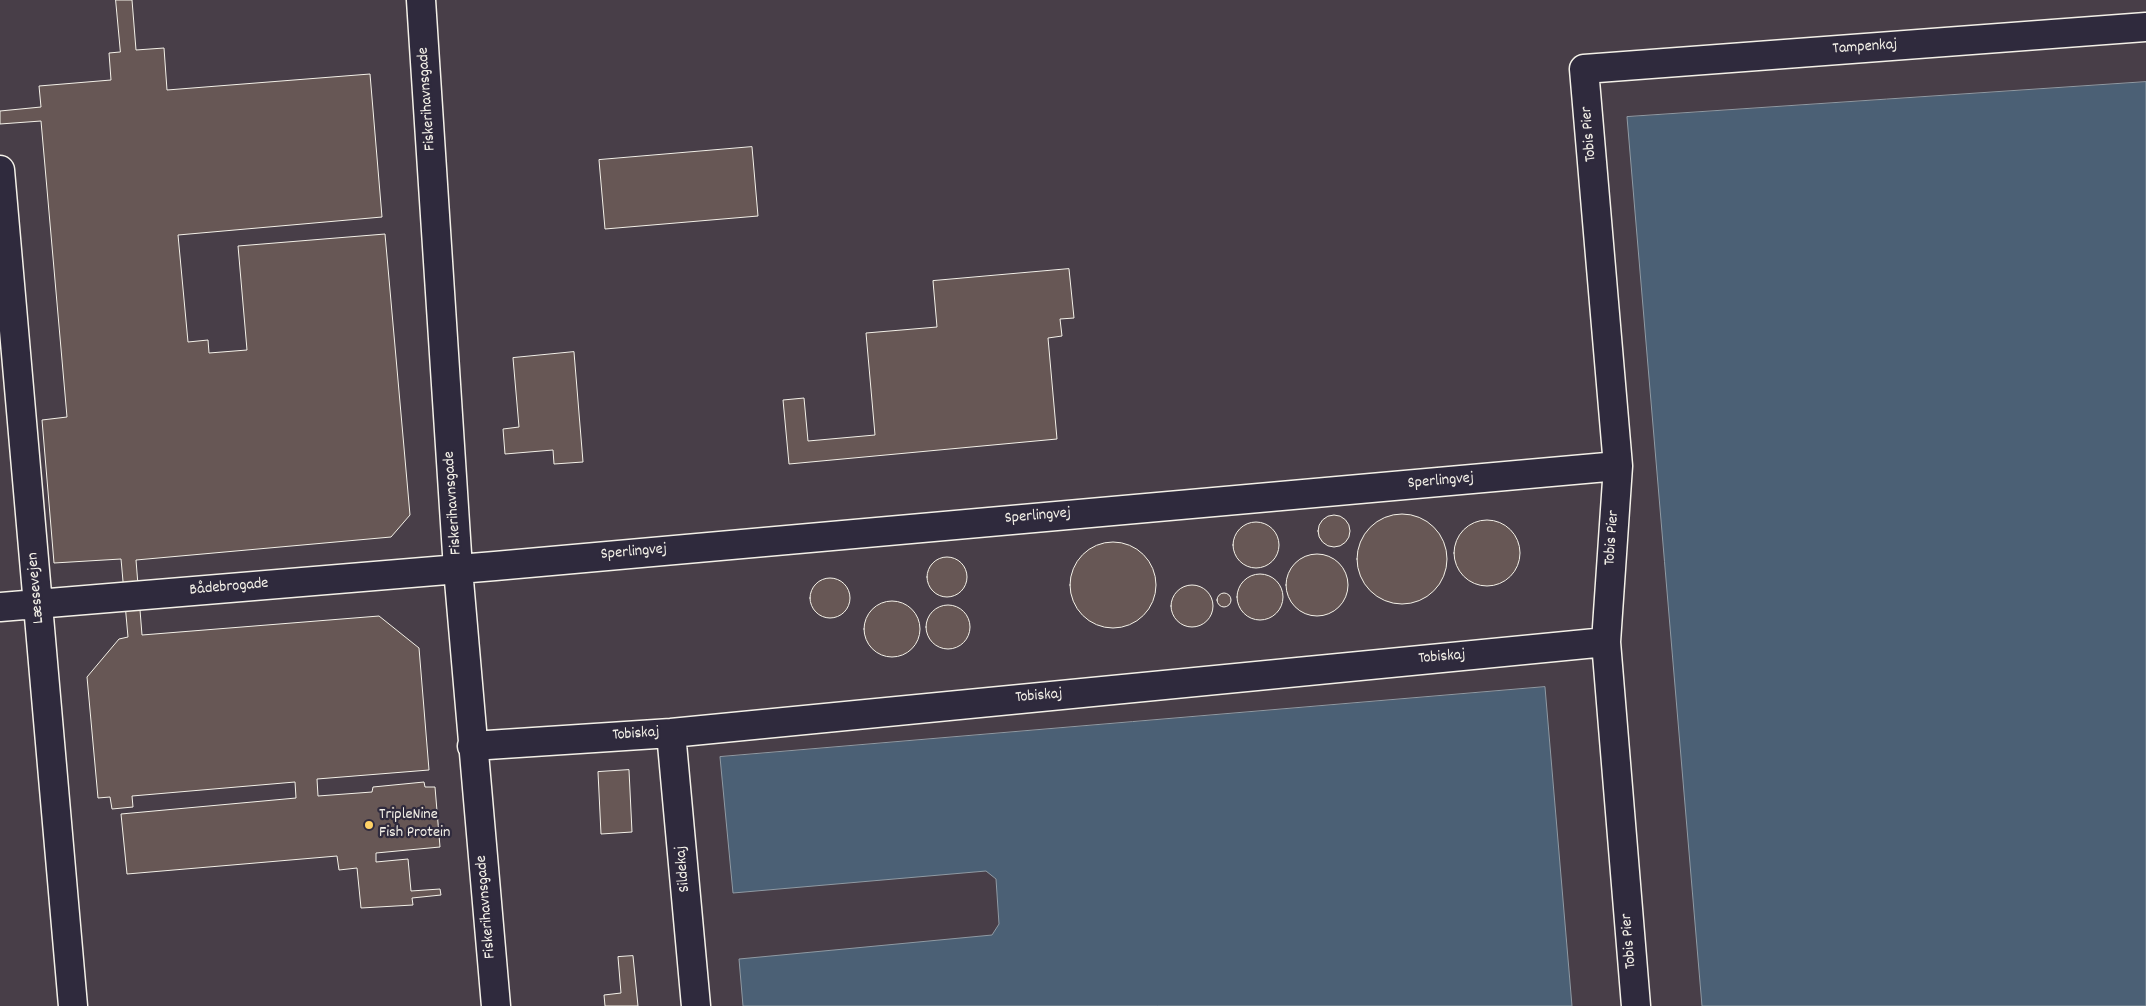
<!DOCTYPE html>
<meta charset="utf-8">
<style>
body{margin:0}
canvas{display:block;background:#3a3342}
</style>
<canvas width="2146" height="1006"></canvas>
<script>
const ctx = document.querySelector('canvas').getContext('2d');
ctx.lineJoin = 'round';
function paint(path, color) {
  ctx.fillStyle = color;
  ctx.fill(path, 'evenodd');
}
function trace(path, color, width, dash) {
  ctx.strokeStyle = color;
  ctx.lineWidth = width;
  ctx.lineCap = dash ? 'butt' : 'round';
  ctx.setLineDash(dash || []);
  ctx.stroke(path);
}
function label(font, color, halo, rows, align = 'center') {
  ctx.font = font + ' Dekko,sans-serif';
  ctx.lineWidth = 4.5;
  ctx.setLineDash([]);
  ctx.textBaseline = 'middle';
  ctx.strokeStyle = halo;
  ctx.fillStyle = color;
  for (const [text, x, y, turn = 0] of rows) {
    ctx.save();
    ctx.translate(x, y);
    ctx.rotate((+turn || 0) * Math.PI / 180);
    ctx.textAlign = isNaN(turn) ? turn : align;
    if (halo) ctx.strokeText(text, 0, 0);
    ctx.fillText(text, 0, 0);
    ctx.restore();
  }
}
paint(new Path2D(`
 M0,0H2146V82L1627,117L1702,1006H1572L1545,687L720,757L733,893L987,871L996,879L999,924L992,935L740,959L743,1006H0Z`), '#483e48');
const water = new Path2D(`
 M2146,82V1006H1702L1627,117Z
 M1545,687L1572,1006H743L739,959L992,935L999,924L996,879L986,871L733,893L720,757Z`);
paint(water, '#4b6075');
trace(water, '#8f9aa3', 1);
const building = new Path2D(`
 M116,0H132L136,50L164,48L167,90L370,74L382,217L178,235L188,342L208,340L209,353L247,350L238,246L385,234L410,515L391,537L136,560L142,635L379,616L419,648L429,770L317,779L318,796L372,792L373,787L424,782L425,787H435L440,847L376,853V862L408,859L411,891L440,889L441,895L412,898L413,905L361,908L357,868L339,870L337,856L127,874L121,814L296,798L295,782L132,796L133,807L112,809L110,797L98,798L87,677L119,639L128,637L121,559L54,563L42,420L67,417L41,121L0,124V111L41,107L39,86L111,80L109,53L120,52Z
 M752,147L758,216L605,229L599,160Z
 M1069,269L1074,318L1060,319L1062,336L1048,338L1057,439L789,464L783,400L804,398L808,441L875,435L866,333L937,327L933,281Z
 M574,352L583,462L554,464L553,450L505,454L503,429L519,427L513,358Z
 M1357 559a45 45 0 1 1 90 0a45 45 0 1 1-90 0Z
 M1318 531a16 16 0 1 1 32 0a16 16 0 1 1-32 0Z
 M1454 553a33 33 0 1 1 66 0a33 33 0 1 1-66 0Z
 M1233 545a23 23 0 1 1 46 0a23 23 0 1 1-46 0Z
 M1070 585a43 43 0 1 1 86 0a43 43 0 1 1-86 0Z
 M1286 585a31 31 0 1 1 62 0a31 31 0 1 1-62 0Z
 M927 577a20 20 0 1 1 40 0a20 20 0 1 1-40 0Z
 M1237 597a23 23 0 1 1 46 0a23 23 0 1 1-46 0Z
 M810 598a20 20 0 1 1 40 0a20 20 0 1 1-40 0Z
 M1171 606a21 21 0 1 1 42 0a21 21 0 1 1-42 0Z
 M1217 600a7 7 0 1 1 14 0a7 7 0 1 1-14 0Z
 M864 629a28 28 0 1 1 56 0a28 28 0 1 1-56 0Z
 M926 627a22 22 0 1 1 44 0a22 22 0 1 1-44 0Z
 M629,770L632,832L601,834L598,772Z
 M633,956L638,1006H605L604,995L621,993L618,957Z`);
paint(building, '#675755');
trace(building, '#f4f1e8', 1);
const street = new Path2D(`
 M421,0L458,569L496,1006
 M0,170L73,1006
 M0,607L495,566L1618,466
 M671,733L696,1006
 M472,746L671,733L1606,642
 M1636,1006L1606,642L1618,466L1584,69L2146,27`);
trace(street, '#f4f1e8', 31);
trace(street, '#2f2a3d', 28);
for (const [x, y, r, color] of [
 [369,825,5,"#ffd166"]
]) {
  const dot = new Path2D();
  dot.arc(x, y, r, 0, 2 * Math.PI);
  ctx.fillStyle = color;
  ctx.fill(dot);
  trace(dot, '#2f2a3d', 2);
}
label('16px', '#f4f1e8', '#2f2a3d', [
 ["Tampenkaj",1865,48,-4],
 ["Fiskerihavnsgade",428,99,-94],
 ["Tobis Pier",1590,134,-95],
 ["Sperlingvej",1441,482,-5],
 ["Fiskerihavnsgade",454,503,-94],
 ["Sperlingvej",1038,517,-5],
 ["Tobis Pier",1613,538,-86],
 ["Sperlingvej",634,553,-5],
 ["Læssevejen",37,588,-95],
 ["Bådebrogade",229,588,-5],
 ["Tobiskaj",1442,658,-5],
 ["Tobiskaj",1039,697,-5],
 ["Tobiskaj",636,735,-4],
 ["Sildekaj",684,869,-95],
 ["Fiskerihavnsgade",487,907,-95],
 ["Tobis Pier",1630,941,-95]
]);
label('16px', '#f4f1e8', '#2f2a3d', [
 ["TripleNine",379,816],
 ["Fish Protein",379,834]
], 'left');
</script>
